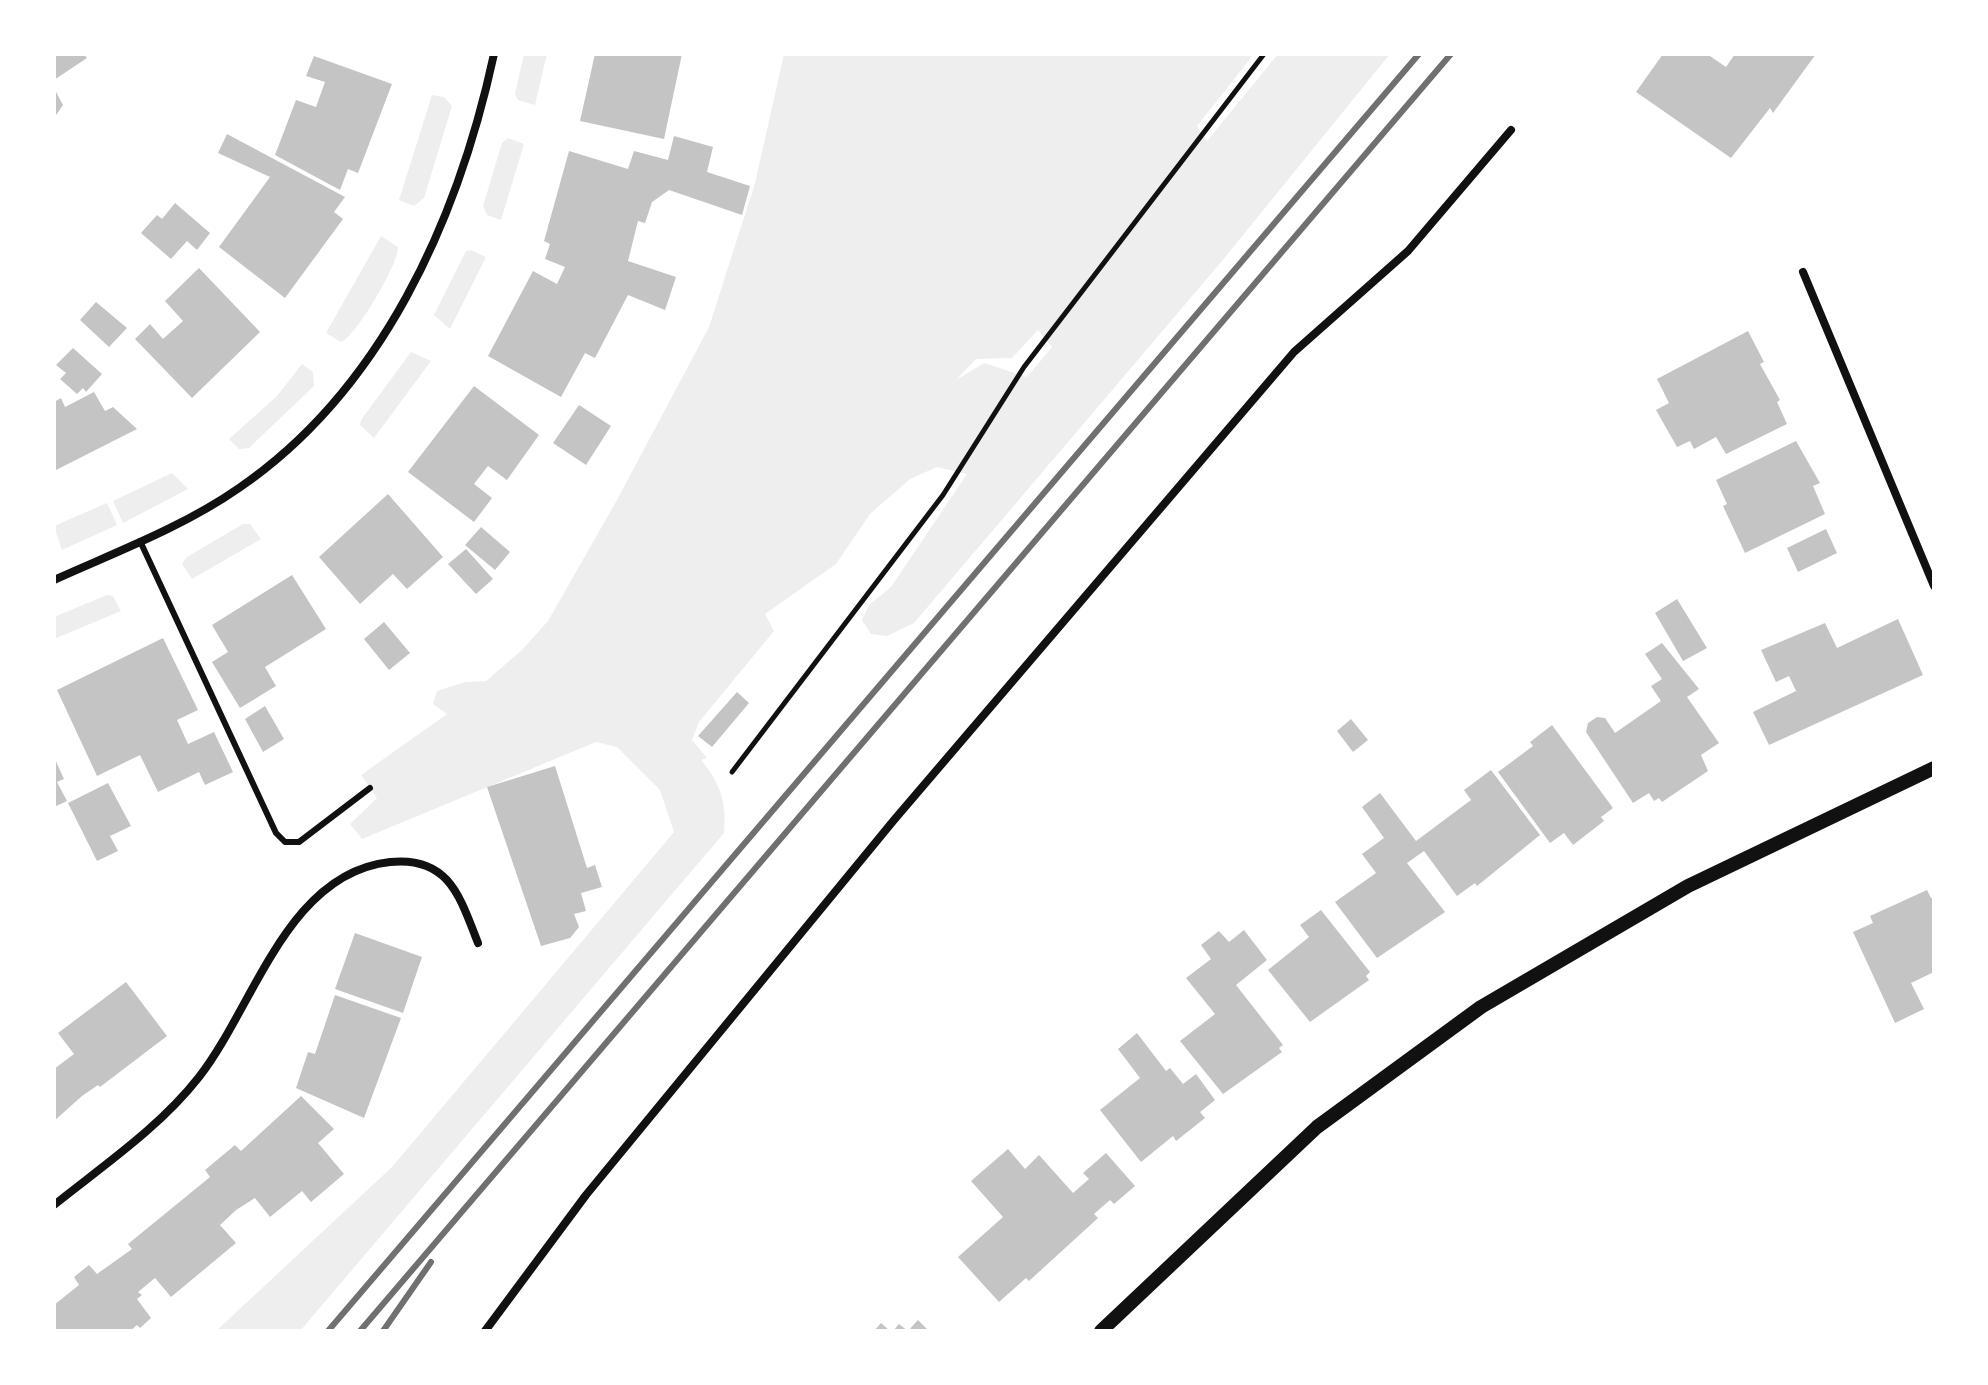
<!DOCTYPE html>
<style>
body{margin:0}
#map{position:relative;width:1988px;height:1385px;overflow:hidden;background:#fff;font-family:"Noto Sans",sans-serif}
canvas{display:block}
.frame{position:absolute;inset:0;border:56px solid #fff;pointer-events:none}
</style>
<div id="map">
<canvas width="1988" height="1385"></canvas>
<div class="frame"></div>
</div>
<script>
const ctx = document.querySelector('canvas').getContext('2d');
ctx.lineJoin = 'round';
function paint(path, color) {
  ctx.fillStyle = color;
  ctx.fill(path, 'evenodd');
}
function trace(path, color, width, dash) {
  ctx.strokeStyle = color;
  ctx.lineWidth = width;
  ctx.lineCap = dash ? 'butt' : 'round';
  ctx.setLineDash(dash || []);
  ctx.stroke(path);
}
paint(new Path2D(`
 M524,54H547L535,105L518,100L515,94Z
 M784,54H1254L1197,126L1207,141L1278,54H1390L1222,261L914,623L887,636L871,634L862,620L869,605L891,587L967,474L937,467L910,479L870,514L836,564L765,614L774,631L699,722L692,740L707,758L701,760C720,783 727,802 724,833L300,1331H216L392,1167L674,832L660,790L617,747L596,742L362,839L350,824L377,798L361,775L447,714L433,704L437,691L465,682L486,681L522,650L548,621L617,500L709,327L755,183ZM1038,330L1052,347L1027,377L984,363L956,380L976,359L1012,358Z
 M432,95L444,97L452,106L424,198L414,206L399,200Z
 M508,138L524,144L501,220L487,215L483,206L502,143Z
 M381,236L398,247C400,261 356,337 341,342L326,333Z
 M471,250L486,257L450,329L434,315L466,251Z
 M411,352L431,361L374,438L360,425L361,420Z
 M302,364L313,372L314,386L249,448L239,449L229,439L277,396Z
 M172,473L188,489L123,523L113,501Z
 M107,503L117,525L62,550L54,526Z
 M243,524H250L261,539L192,579L182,564L187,557Z
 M107,595L113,596L121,611L54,639V617Z`), '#eee');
paint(new Path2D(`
 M54,54H84L87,58L54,80Z
 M595,54H682L664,139L580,121Z
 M1663,54H1707L1726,67L1735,54H1816L1773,113L1770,108L1731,158L1636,92Z
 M314,56L392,84L358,173L348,169L340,190L275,155L296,100L316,107L325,82L306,76Z
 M54,88L63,105L54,118Z
 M227,134L345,197L334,212L343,219L285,298L219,247L270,177L218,153Z
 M674,136L713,147L707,172L750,186L742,215L669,190L652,202L645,223L638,221L628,261L676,277L665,310L628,295L595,358L585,353L561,397L488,356L533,271L557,284L565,267L545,259L550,244L544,241L569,151L628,169L634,151L668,160Z
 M175,203L210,233L197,250L187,241L171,259L141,233L157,215L162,219Z
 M199,268L260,332L192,398L135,339L150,324L163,339L183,321L165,301Z
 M96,302L127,328L109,347L80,320Z
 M1748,331L1764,362L1760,364L1780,400L1777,402L1787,424L1726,454L1716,437L1694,449L1690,441L1677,447L1656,410L1669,403L1657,379Z
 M73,348L102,374L86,392L83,388L77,394L60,379L66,373L56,365Z
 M474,386L539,435L507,480L488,466L474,484L492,498L474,522L408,472Z
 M94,392L105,411L113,407L137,429L54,471V402L61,398L65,407Z
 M579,405L611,426L586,465L553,443Z
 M1796,441L1820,483L1813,486L1825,514L1745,553L1723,506L1727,504L1716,480Z
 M388,494L443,557L407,589L393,574L360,604L319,557Z
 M481,527L510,552L495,570L465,545Z
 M1826,529L1837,553L1798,572L1787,548Z
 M466,549L493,579L476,594L448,564Z
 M292,575L326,629L265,667L276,686L240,708L212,662L228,652L212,625Z
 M1677,599L1707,648L1683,661L1655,613Z
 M1898,619L1923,675L1769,745L1753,712L1796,691L1789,676L1776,682L1761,650L1825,623L1837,648Z
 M384,622L410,653L389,670L364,639Z
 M163,638L198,710L177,720L188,744L214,732L233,772L205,785L199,772L158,792L140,755L97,776L57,690Z
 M1662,643L1699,689L1687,697L1719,743L1701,755L1708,771L1662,802L1659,798L1654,801L1649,793L1633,803L1586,732L1588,723L1597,717L1605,718L1615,733L1661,701L1651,686L1662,679L1645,654Z
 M737,692L749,703L712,747L698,736Z
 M265,706L284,739L263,752L245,719Z
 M1351,719L1368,740L1353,752L1337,731Z
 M1552,725L1613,808L1601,817L1604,821L1573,845L1564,833L1550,843L1498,772L1533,746L1530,742Z
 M54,757L64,779L57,782L67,801L54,807Z
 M555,766L587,868L595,865L602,887L581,893L586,911L574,914L579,927L570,938L541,946L487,787Z
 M1491,770L1540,835L1477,886L1475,883L1457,896L1424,851L1407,863L1445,912L1377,958L1335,902L1376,873L1362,854L1384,838L1362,807L1380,793L1416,841L1471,800L1464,790Z
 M108,783L131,826L110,836L118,851L97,861L68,803Z
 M1927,890L1931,898L1934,897V972L1911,983L1924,1009L1895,1023L1853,932L1873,923L1870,916Z
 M1321,910L1370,972L1366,976L1369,980L1310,1022L1268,970L1309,937L1300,925Z
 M1244,930L1267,960L1236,985L1283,1045L1279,1048L1282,1052L1223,1094L1180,1041L1215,1014L1186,978L1211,959L1201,945L1219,931L1229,942Z
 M355,933L422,957L403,1013L335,989Z
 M126,982L167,1036L100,1087L98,1085L82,1096L54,1121V1069L74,1054L58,1033Z
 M335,995L401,1018L364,1118L296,1088L308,1052L315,1054Z
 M1137,1033L1166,1071L1170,1068L1183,1084L1196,1074L1215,1100L1200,1112L1205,1118L1176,1141L1173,1136L1141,1162L1100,1110L1140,1078L1118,1049Z
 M301,1096L334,1129L318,1143L344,1174L311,1202L302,1191L270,1217L255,1198L236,1210L220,1225L236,1243L171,1297L155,1278L138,1292L142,1295L137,1299L151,1318L140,1328L137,1325L130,1331H54V1305L79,1285L74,1277L89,1265L97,1274L132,1249L128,1244L210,1177L205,1170L235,1145L241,1151Z
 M1008,1149L1025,1169L1039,1155L1073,1193L1089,1179L1083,1173L1106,1153L1135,1186L1114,1204L1110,1200L1094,1214L1098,1218L1029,1281L1026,1278L999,1302L958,1257L1003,1217L971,1181Z
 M918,1320L929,1331H893L899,1324L908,1331Z
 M881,1323L890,1331H874Z`), '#c4c4c4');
trace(new Path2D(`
 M732,772L943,495L1024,367L1264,54`), '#111', 5);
trace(new Path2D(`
 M140,541L276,833L285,842H299L370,788`), '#111', 6);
trace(new Path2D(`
 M1803,272L1934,586
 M54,580C116,552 183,527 239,488C382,390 458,220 494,54
 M54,1205C104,1165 160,1127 199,1077C254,1007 287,873 390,862C449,856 460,897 478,943
 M485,1331L586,1195L894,820L1294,352L1408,251L1511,130`), '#111', 8);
trace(new Path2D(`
 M1101,1331L1317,1127L1481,1007L1688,886L1934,768`), '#111', 14);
trace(new Path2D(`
 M328,1331L1419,54
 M360,1331L1451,54
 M383,1331L431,1262`), '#707070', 6);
</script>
